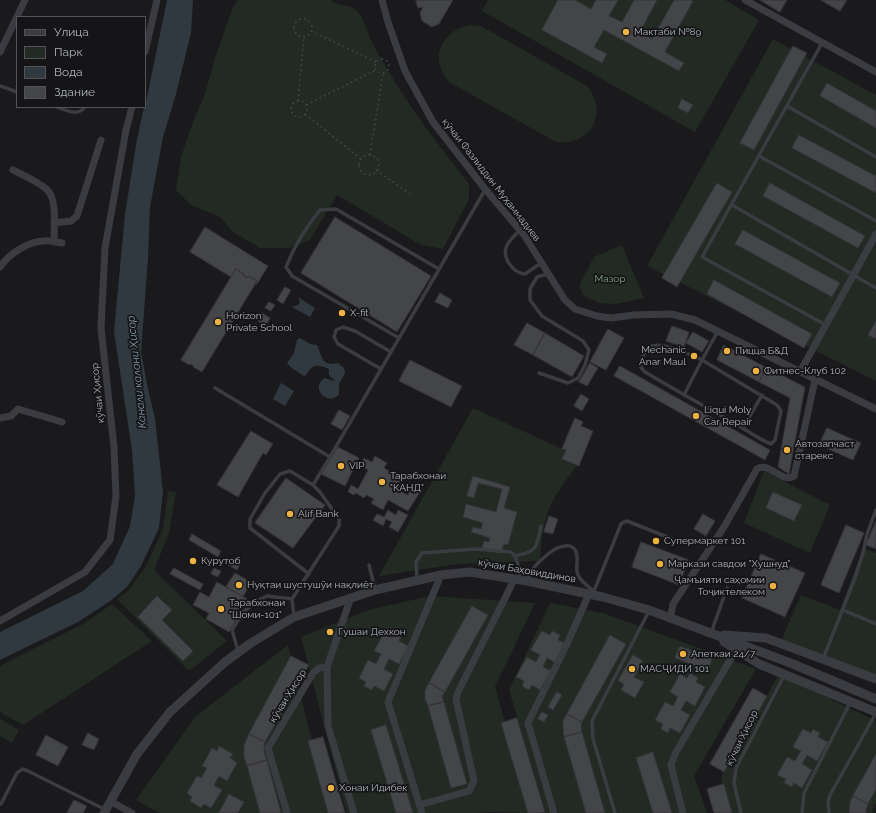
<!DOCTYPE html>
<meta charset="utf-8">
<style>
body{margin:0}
#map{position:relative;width:876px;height:813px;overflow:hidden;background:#1a1a1c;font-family:Raleway,sans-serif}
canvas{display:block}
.legend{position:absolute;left:16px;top:16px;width:130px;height:92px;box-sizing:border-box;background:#151517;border:1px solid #525459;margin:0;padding:5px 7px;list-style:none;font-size:12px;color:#adb2bb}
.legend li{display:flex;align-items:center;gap:8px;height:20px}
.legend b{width:20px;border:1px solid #525459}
</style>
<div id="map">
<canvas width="876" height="813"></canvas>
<ul class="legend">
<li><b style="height:5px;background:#3b3c41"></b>Улица</li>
<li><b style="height:11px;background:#222a23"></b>Парк</li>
<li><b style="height:11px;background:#303940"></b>Вода</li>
<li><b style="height:11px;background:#444549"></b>Здание</li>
</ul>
</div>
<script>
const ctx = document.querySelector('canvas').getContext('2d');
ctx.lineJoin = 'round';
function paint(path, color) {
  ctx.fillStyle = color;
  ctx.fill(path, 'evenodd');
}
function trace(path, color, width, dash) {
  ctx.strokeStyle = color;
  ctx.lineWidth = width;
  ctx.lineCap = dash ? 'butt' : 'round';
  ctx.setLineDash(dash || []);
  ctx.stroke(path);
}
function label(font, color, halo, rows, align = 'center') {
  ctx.font = font + ' Raleway,sans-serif';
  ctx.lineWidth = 3.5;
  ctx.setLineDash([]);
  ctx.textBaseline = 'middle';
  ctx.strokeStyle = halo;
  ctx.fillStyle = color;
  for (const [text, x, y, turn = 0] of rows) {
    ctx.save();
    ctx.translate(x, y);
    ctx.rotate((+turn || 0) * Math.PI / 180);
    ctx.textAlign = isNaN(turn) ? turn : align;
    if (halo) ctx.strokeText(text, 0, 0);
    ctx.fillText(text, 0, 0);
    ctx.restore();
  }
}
paint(new Path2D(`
 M238,0H331C340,8 348,3 356,10C364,18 367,32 372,42C378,54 385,66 392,77C415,115 442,149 469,184V199L443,249L421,245L337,195L310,240L289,248H260L233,232L220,217L191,205L176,190L181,157L194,119L204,97L216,55L233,7Z
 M488,0H725L759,20L695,132L482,11Z
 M469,25L481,26L587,86C609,113 591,146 556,142L449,82C429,59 440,32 469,25Z
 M773,39L876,95V381L647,266Z
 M622,245L644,298L616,304L599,303L584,296L579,286L594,257Z
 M473,408L582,458C570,476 554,494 547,514C542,529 541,546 540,561L458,564L379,576Z
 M764,471L830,505L810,553L744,523Z
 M168,491L176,492L169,533L154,570L227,641L189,671L117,599L129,590L146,566L163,529Z
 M863,548L876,553V675L781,641L801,595L840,610Z
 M430,596L535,603L495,687L531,813C513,813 494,811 476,813H347L301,637L368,610Z
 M550,603L603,613L756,669L694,776L707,813H546L509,690Z
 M112,604L152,641L23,725L0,712V667L5,663L83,624Z
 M288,645L330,813H160L136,800L196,716Z
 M779,674L876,721V803L872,811L873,813H731L721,777Z
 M0,719L19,730L12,743L0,736Z`), '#222a23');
paint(new Path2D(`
 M167,0H193L191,33L176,94L163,137L150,207L148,258L141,352L148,389L155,418L163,492L159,528L141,566L127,587L109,602L78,622L0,660V632L83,591L113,564L130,526L135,496L132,450L114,332L125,214L137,139L144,107H145Z
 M298,297L315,308L310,317L292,307L298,305L300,302Z
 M300,338L310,344L317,345C321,351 320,364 332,364C334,364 336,363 338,363L344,368L345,373L339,384V394C328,408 309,387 325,378L333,381L334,380L329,375V369C316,364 314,363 306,375L304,376C301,374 288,366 287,363L294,353L297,340Z
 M281,383L294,391L285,406L273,399Z`), '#303940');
const building = new Path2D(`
 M416,0H453L439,24L432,27L422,21L420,13L423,7L418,8Z
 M558,0H575L591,9L596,0H618L609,16L622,22L634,0H657L640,32L652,39L674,0H691L693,1L665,52L684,63L679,71L604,30L594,47L607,54L602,63L542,30Z
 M760,0H787L780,12Z
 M821,0H847L840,11Z
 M793,46L807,53L754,150L740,143Z
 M827,83L876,111V128L820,96Z
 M682,99L693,105L688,113L678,108Z
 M799,135L876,176V193L792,148Z
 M717,183L732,192L677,287L662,278Z
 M770,183L865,236L858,248L763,196Z
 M335,217L431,276L397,332L301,273Z
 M205,227L268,266L257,284H255L257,281L248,276L247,278L243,275L244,274L236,269L231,277L190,252Z
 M743,230L840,283L832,297L735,244Z
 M236,269L244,274L243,275L247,278L248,276L257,281L202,372L193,367L194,366L190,364L189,365L181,360Z
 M714,280L812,334L804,348L707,294Z
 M285,287L291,290L283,304L277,300Z
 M440,293L452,300L448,308L435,302Z
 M269,302L275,305L271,311L265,308Z
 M262,313L270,318L266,326L258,321Z
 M876,321V339L868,335Z
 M527,323L545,333L533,355L514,345Z
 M672,326L689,332L684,347L666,341Z
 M608,329L624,338L606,370L590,362Z
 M693,332L709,341L702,352L686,343Z
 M545,333L584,356L572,377L533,355Z
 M724,345L767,368L759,382L717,360Z
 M410,360L462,386L451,407L399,381Z
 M590,363L598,368L587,386L579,382Z
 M620,366L770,450L765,460L614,376Z
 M767,368L805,387L789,474L778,467L790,398L759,382Z
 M581,394L589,399L582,411L574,406Z
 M339,410L350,416L342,430L331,424Z
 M575,418L583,422L581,426L593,431L579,466L562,459L566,450L562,449Z
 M827,428L861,443L853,460L819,445Z
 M251,431L273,444L266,455L263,453L238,497L217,485Z
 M338,447L359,458L345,486L321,474Z
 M375,456L387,463L384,468L393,473L391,477L396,479L398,476L404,479L398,490L408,495L413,485L422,489L408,511L388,500L383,510L371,503L374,499L366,495L364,498L356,493L354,495L348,492L351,485L358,489L368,470L360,465L364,458L372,462Z
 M473,476L510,487L504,508L517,512L508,545L504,544L501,553L482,548L484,541L489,542L490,538L471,532L473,527L481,529L483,523L463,517L466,504L496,512L502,489L478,483L474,498L467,496Z
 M286,478L325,505L293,548L255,523Z
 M773,492L802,505L794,521L766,508Z
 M388,510L396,515L398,510L408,515L398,532L389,527L392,522L386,519L383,526L373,520L377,514L384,517Z
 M703,514L715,521L706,536L694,529Z
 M549,516L558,519L553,534L544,532Z
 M876,521V549L866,545Z
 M846,525L864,533L839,593L821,585Z
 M192,534L221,551L218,557L189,540Z
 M641,542L689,560L679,585L632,567Z
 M761,554L805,573L785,617L742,598Z
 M232,558L241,563L237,570L228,565Z
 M174,568L203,584L200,590L170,574Z
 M214,568L221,571L218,577L211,574Z
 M235,573L251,582L243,597L226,587Z
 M217,582L247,599L229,632L206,619L209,613L193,605L200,592L209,597Z
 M157,596L172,610L162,620L193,651L183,661L138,617Z
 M472,606L488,615L445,692L429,683Z
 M542,631L550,635L552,631L560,635L558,640L566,644L556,663L547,658L543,667L551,671L540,690L532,685L529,690L522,686L524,681L516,677L527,657L536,662L540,655L531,650Z
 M394,632L401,636L399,641L408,646L399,664L389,659L384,669L393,674L384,691L374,686L372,690L364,686L366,682L359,678L368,660L376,664L381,654L374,651L384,633L391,637Z
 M610,635L626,644L582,722L567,714Z
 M680,646L712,659L708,671L675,658Z
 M633,655L643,661L634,677L644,682L635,698L621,690L624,684L618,681Z
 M291,656L309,665L265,742L249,734Z
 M690,673L698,678L696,682L705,687L695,706L686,701L681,710L690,715L680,733L670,728L668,733L661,729L663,724L655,720L665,702L673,706L678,697L670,692L680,674L687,678Z
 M429,683L445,692L442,696L444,702L428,706L425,699V691Z
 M753,688L767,696L724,772L710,764Z
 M557,692L562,695L553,710L548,707Z
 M444,702L467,784L451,788L428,706Z
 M542,712L548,715L544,722L538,719Z
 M567,714L582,722L581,727L582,732L564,737L563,730V721Z
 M517,718L545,812L540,813H528L501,723Z
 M386,725L413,813H396L371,730Z
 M803,729L811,733L813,729L820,733L818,737L828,742L817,761L807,755L802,764L812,770L802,788L794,783L792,787L784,783L786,779L777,775L787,757L795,761L801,751L793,747Z
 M582,732L605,813H586L564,737Z
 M88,733L99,739L94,750L82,745Z
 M249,734L265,742L264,751L267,760L247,766L244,757V746Z
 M46,735L68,747L58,766L36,755Z
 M323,737L345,813H328L308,741Z
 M219,746L233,754L230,758L237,763L227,781L219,776L214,785L222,790L211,808L204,804L201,808L190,801L192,797L187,793L197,776L201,778L207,768L202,766L212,748L217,751Z
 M653,752L672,813H653L636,758Z
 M876,754V789L868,804L853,796Z
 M267,760L281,813H260L247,766Z
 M724,784L732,813H714L707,789Z
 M229,794L244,802L238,813H219Z
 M853,796L868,804L866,809V813H849L850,803Z
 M74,800L87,806L83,813H67Z`);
paint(building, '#444549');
trace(building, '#343438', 1);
trace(new Path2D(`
 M294 28a9 9 0 1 1 18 0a9 9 0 1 1-18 0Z
 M311,31L376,62
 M375 66a7 7 0 1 1 14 0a7 7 0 1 1-14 0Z
 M291 109a8 8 0 1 1 16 0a8 8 0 1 1-16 0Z
 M298,101L304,37
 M306,105L376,70
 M305,114L361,159
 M370,155L383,73
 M359 165a10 10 0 1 1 20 0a10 10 0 1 1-20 0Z
 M376,170L413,196`), '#414348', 1.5, [2, 3]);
trace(new Path2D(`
 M822,43L702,257L826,325
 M0,86L17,92
 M787,106L876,157
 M57,107C67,110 77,117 85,107
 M759,156L876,221
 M732,205L876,288
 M520,230C516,234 510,240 507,245C501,257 513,273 525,274L541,263
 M399,338L292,276L286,267C294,247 306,227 320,210L336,209L439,269
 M381,369L338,344L334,337L336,330L343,327L355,331L391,352
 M539,373L568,383L578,378L585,365L589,350L583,341L542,316L530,300V289L537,277L548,274
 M215,388L330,457L313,485L320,492L339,519V526L292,599L294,616
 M684,395L702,360C690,355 659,339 648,348C645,350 644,354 643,356C639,364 639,366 645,372C675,390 706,407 736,424C748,431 758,439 771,444L775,440L781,411L777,405L702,360L718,331
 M743,428L762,395
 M330,457L485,190
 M515,556C539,551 536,547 541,526
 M369,565L375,589
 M309,574L250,528V519L265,493L280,474L290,471L313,485
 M417,580L416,562L422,553L475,549L511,552C519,559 519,570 520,579
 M528,580C531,568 539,562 548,554C556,547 575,539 577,556C578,562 575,569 578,575C581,582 589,587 595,592
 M594,591L621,524L624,522L627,521L680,542
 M843,610L876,624
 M711,633L727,588
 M238,651L232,630L243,612L259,600L267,596L292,599
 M823,659L855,578L863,553L867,534L876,510
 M1,804L17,773L22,769L28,771L104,809
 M615,813L593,739L592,721L649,611
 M741,813L734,783L736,768L784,676
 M802,813L804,793L850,703
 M829,813L828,802L830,795L876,713`), '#3b3c41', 3.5);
trace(new Path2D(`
 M382,0L388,22L405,71L433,122L485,189L524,235L565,300L575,309L597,316L611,318L634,315L671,314L695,320L876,409
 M745,0L876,72
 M0,52L25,0
 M145,52L157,0
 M13,170C24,176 42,183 49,192C57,203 54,228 54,242
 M54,223L71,221L77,216L101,140
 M0,267C9,254 27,242 43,241C49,240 56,242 62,243
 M800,372L876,234
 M0,418L11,416L18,409L62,422
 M670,619L673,604L724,527L757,469C770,461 781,484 794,476L815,380
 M0,621L85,572L110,540L116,496L114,447L101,328L105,248L126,130L132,107
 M327,667L328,726L354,813
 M110,801L132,813
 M419,805L469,791L474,781L456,699L458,692L514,580
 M287,813L268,748L313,673L319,668L327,667L351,597
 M422,813L388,702L441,575
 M554,813L528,723L567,644L589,594
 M683,813L671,765L676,752L736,650`), '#3b3c41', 7);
trace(new Path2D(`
 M724,635L766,638L876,679
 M724,642L759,664L876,712
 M104,813L137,754L170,712L225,662L251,643L294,617L375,590L441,575L470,572L527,581L603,597L649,610L740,644L793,664L876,699`), '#3b3c41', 9);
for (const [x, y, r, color] of [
 [626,32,4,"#ecb243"],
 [342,313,4,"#ecb243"],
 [218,322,4,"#ecb243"],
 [727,351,4,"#ecb243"],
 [694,356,4,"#ecb243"],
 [756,371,4,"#ecb243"],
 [696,416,4,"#ecb243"],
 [787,450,4,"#ecb243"],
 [341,466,4,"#ecb243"],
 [382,482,4,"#ecb243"],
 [290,514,4,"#ecb243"],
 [656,541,4,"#ecb243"],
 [193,561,4,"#ecb243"],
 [660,564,4,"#ecb243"],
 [239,585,4,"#ecb243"],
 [773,586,4,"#ecb243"],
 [221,609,4,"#ecb243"],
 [330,632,4,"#ecb243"],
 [683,654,4,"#ecb243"],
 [632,669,4,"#ecb243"],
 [331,788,4,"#ecb243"]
]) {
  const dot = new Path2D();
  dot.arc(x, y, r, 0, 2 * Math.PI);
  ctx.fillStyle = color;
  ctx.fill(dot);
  trace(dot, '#151517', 1.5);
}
label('10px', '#adb2bb', '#151517', [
 ["Мактаби №89",634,32],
 ["X-fit",350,313],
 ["Horizon",226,316],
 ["Private School",226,328],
 ["Mechanic",686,350,"right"],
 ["Anar Maul",686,362,"right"],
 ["Пицца Б&Д",735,351],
 ["Фитнес-Клуб 102",764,371],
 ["Liqui Moly",704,410],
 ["Car Repair",704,422],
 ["Автозапчаст",795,444],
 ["старекс",795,456],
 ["VIP",349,466],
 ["Тарабхонаи",390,476],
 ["\"КАНД\"",390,488],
 ["Alif Bank",298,514],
 ["Супермаркет 101",664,541],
 ["Курутоб",201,561],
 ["Маркази савдои \"Хушнуд\"",668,564],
 ["Ҷамъияти саҳомии",765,580,"right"],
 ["Тоҷиктелеком",765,592,"right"],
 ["Нуқтаи шустушӯи нақлиёт",247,585],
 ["Тарабхонаи",229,603],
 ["\"Шоми-101\"",229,615],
 ["Гушаи Дехкон",338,632],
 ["Апеткаи 24/7",691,654],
 ["МАСҶИДИ 101",640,669],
 ["Хонаи Идибек",339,788]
], 'left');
label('10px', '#adb2bb', '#151517', [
 ["кӯчаи Фазлиддин Муҳаммадиев",491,180,52],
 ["кӯчаи Ҳисор",98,393,-96],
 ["кӯчаи Баҳовиддинов",527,571,10],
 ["кӯчаи Ҳисор",288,696,-58],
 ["кӯчаи Ҳисор",742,738,-64]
]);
label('10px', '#85a587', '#151517', [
 ["Мазор",610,279]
]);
label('italic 11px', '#869fb4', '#151517', [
 ["Канали калони Ҳисор",137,372,-96]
]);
</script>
